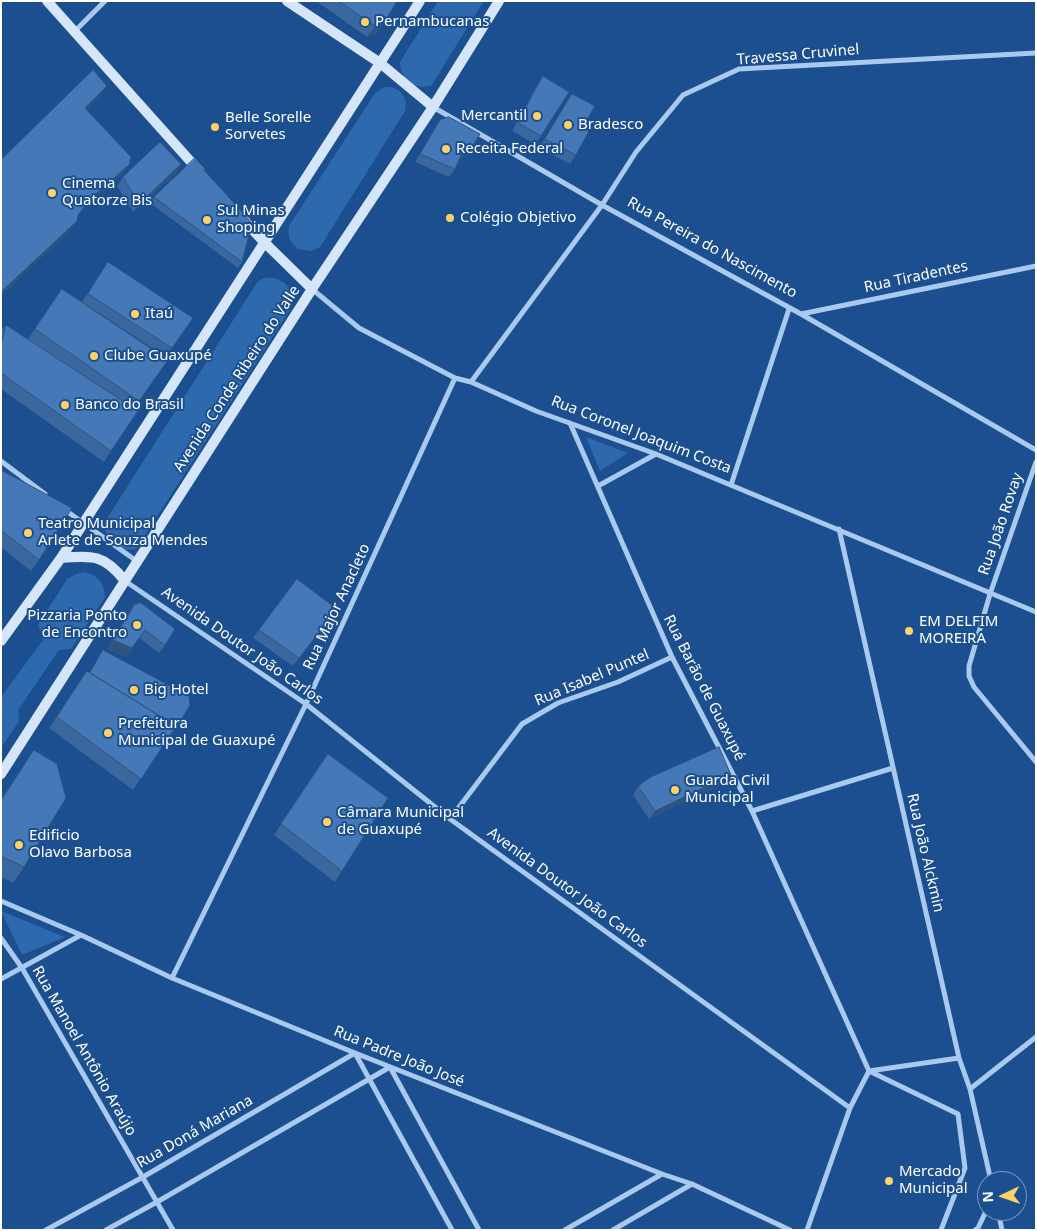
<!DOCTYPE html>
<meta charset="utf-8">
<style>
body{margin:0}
#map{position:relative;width:1037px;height:1231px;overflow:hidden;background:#1b4f8f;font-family:"Noto Sans",sans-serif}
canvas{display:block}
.frame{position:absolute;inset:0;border:2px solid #fff;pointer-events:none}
.north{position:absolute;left:977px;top:1171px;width:50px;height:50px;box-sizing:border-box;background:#1b4f8f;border:1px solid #7695bc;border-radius:50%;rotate:267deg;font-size:14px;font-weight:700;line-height:20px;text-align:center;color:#fff}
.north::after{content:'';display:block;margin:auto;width:18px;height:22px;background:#ffd166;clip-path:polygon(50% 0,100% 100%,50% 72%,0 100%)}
</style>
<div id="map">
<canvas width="1037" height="1231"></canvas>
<div class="frame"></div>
<div class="north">N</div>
</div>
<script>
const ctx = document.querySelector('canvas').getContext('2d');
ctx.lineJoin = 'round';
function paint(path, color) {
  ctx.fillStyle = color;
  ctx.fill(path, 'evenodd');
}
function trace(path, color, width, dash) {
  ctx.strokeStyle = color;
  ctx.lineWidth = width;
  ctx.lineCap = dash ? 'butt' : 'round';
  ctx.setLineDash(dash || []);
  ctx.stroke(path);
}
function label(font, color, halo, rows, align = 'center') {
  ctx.font = font + ' "Noto Sans",sans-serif';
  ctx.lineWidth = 4;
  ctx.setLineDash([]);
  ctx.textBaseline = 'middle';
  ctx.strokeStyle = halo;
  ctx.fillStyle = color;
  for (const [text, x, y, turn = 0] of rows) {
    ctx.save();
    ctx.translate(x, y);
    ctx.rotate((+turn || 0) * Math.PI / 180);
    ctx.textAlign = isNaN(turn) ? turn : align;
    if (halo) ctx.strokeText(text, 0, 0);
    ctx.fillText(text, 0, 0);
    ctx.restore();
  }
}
paint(new Path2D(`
 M438,1H484L431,86C415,90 400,79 400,62Z
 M385,87C399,86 409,97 405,111L320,247L311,251L298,249C290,243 287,236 289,226L375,93Z
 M265,278C283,276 295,289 292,307L136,549C120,553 104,540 104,523L258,281Z
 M586,437L628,453L600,471Z
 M83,572C97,574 105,583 105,597L71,649L59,650L18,710L19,721L1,748V697L43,640L38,625L67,579L76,574Z
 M1,911L65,937L22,955Z`), '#2e69ad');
trace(new Path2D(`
 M74,32L105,1
 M433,107L602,205L801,314L1036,450
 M312,289L359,328L455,378L471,382L536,411L656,454L1036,612
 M801,314L1036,266
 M471,382L602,205L636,152L683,95L739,69L1036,53
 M570,423L672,657L752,811L869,1071
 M1,461L45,494
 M1036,462L990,594L969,666V676L974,687L1036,762
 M731,485L789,309
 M598,486L656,454
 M65,510L138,562
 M839,529L959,1058L970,1089L991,1181
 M125,581L306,704L450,819L850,1108
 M752,811L893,768
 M450,819L522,724L558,703L618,682L672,657
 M1,901L81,935L172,978L355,1053L662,1174L692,1184L790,1230
 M1,938L22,968L173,1230
 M172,978L306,704L455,378
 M1,979L81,935
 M869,1071L958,1114L965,1168L941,1230
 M869,1071L959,1058
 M970,1089L1036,1037
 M998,1211L1002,1230
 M46,1230L143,1177L355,1053L452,1230
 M106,1230L157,1202L390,1067L479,1230
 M565,1230L662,1174
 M613,1230L692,1184
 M807,1230L850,1108L869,1071
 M975,1230L978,1228L987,1209`), '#a9c9ee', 5);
trace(new Path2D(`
 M47,1L200,172
 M287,1L380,63L433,107
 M242,218L264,242L312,289
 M61,558C93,555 105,555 125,581
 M1,641L61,558L420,1
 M1,774L312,289L433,107L499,1`), '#d6e6fa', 10);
paint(new Path2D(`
 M316,1H397L384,23L377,34L367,37Z
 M543,76L541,136L535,144L512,131L537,85Z
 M572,94L582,128L576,155L570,164L539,148L566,103Z
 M440,120L465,157L460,159L455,169L449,177L415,162L434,129Z
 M176,173L133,212L117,186L123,177Z
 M154,197L242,262L238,268L150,203Z
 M102,270L193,318L166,357L82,302Z
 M54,300L168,360L134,408L111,451L104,462L1,389V331L6,325L28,339Z
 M1,470L39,560L31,571L1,547Z
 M134,605L165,645L159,653L139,638L127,657L107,649Z
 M332,617L293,666L253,638L259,630Z
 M103,650L175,730L171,735H170L133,790L49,728L87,671L90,673Z
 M34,750L24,867L13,883L1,877V799Z
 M320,765L342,871L335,882L274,835Z
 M731,775L725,783L649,819L633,795L638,786Z`), '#3a679d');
paint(new Path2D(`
 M384,23L377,34L367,37L375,26Z
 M107,86L99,97L78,119L85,108Z
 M471,148L465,157L458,160L463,151Z
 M181,164L176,173L133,212L139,204Z
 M129,165L121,176L83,209L91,198Z
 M77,221L69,232L1,296V292Z
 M337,609L332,617L293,666L299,658Z
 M113,640L132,648L127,657L107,649Z
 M731,775L725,783L649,819L655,811Z`), '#305480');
const building = new Path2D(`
 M339,1H397L384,23L375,26Z
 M93,70L107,86L85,108L131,157L129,165L91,198L78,215L77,221L1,292V160Z
 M543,76L569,92L541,136L518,123Z
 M572,94L595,106L582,128L589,131L576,155L545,139Z
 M449,117L480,134L471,148L463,151L455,169L420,154L440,120Z
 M160,142L181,164L139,204L123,177Z
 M194,159L252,223L242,262L154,197Z
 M108,262L193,318L172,348L88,294Z
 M62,289L168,360L139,401L35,329Z
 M6,325L138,411L111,451L1,373V347Z
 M1,470L72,508L39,560L1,530Z
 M297,579L337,609L299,658L259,630Z
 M141,603L175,629L165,645L145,630L132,648L113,640L134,605Z
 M103,650L189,696L190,705L175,730L174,729L176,726L90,673Z
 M87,671L176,726L141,779L57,717Z
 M719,747L731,775L655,811L638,786L651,777Z
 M34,750L57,764L66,798L24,867L1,856V801Z
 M328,754L388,798L342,871L281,824Z`);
paint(building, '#4478b7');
trace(building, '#305480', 1);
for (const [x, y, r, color] of [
 [365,22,5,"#ffd166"],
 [537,116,5,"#ffd166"],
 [568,125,5,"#ffd166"],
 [215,127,5,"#ffd166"],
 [446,149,5,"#ffd166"],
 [52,193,5,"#ffd166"],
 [450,218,5,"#ffd166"],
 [207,220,5,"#ffd166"],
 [135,314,5,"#ffd166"],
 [94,356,5,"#ffd166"],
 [65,405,5,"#ffd166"],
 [28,533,5,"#ffd166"],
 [137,625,5,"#ffd166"],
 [909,631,5,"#ffd166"],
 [134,690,5,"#ffd166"],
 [108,733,5,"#ffd166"],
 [675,790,5,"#ffd166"],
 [327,822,5,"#ffd166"],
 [19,845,5,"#ffd166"],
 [889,1181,5,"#ffd166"]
]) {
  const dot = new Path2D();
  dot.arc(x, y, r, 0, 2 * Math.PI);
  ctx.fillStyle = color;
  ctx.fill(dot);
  trace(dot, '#1b4f8f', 2);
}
label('15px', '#fff', '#1b4f8f', [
 ["Pernambucanas",375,22],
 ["Mercantil",527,116,"right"],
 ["Belle Sorelle",225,118],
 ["Sorvetes",225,135],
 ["Bradesco",578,125],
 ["Receita Federal",456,149],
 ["Cinema",62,184],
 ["Quatorze Bis",62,201],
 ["Sul Minas",217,211],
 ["Shoping",217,228],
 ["Colégio Objetivo",460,218],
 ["Itaú",145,314],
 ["Clube Guaxupé",104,356],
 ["Banco do Brasil",75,405],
 ["Teatro Municipal",38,524],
 ["Arlete de Souza Mendes",38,541],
 ["Pizzaria Ponto",127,616,"right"],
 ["de Encontro",127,633,"right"],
 ["EM DELFIM",919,622],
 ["MOREIRA",919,639],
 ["Big Hotel",144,690],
 ["Prefeitura",118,724],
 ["Municipal de Guaxupé",118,741],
 ["Guarda Civil",685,781],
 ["Municipal",685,798],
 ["Câmara Municipal",337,813],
 ["de Guaxupé",337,830],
 ["Edificio",29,836],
 ["Olavo Barbosa",29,853],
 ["Mercado",899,1172],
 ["Municipal",899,1189]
], 'left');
label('15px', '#fff', '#1b4f8f', [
 ["Travessa Cruvinel",798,55,-5],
 ["Rua Pereira do Nascimento",712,248,29],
 ["Rua Tiradentes",916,277,-12],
 ["Avenida Conde Ribeiro do Valle",237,379,-57],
 ["Rua Coronel Joaquim Costa",641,435,21],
 ["Rua João Rovay",1001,524,-71],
 ["Rua Major Anacleto",337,607,-65],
 ["Avenida Doutor João Carlos",242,646,35],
 ["Rua Isabel Puntel",592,678,-23],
 ["Rua Barão de Guaxupé",704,688,63],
 ["Rua João Alckmin",925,853,77],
 ["Avenida Doutor João Carlos",567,888,36],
 ["Rua Manoel Antônio Araújo",84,1051,60],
 ["Rua Padre João José",399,1057,22],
 ["Rua Doná Mariana",195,1132,-30]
]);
</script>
